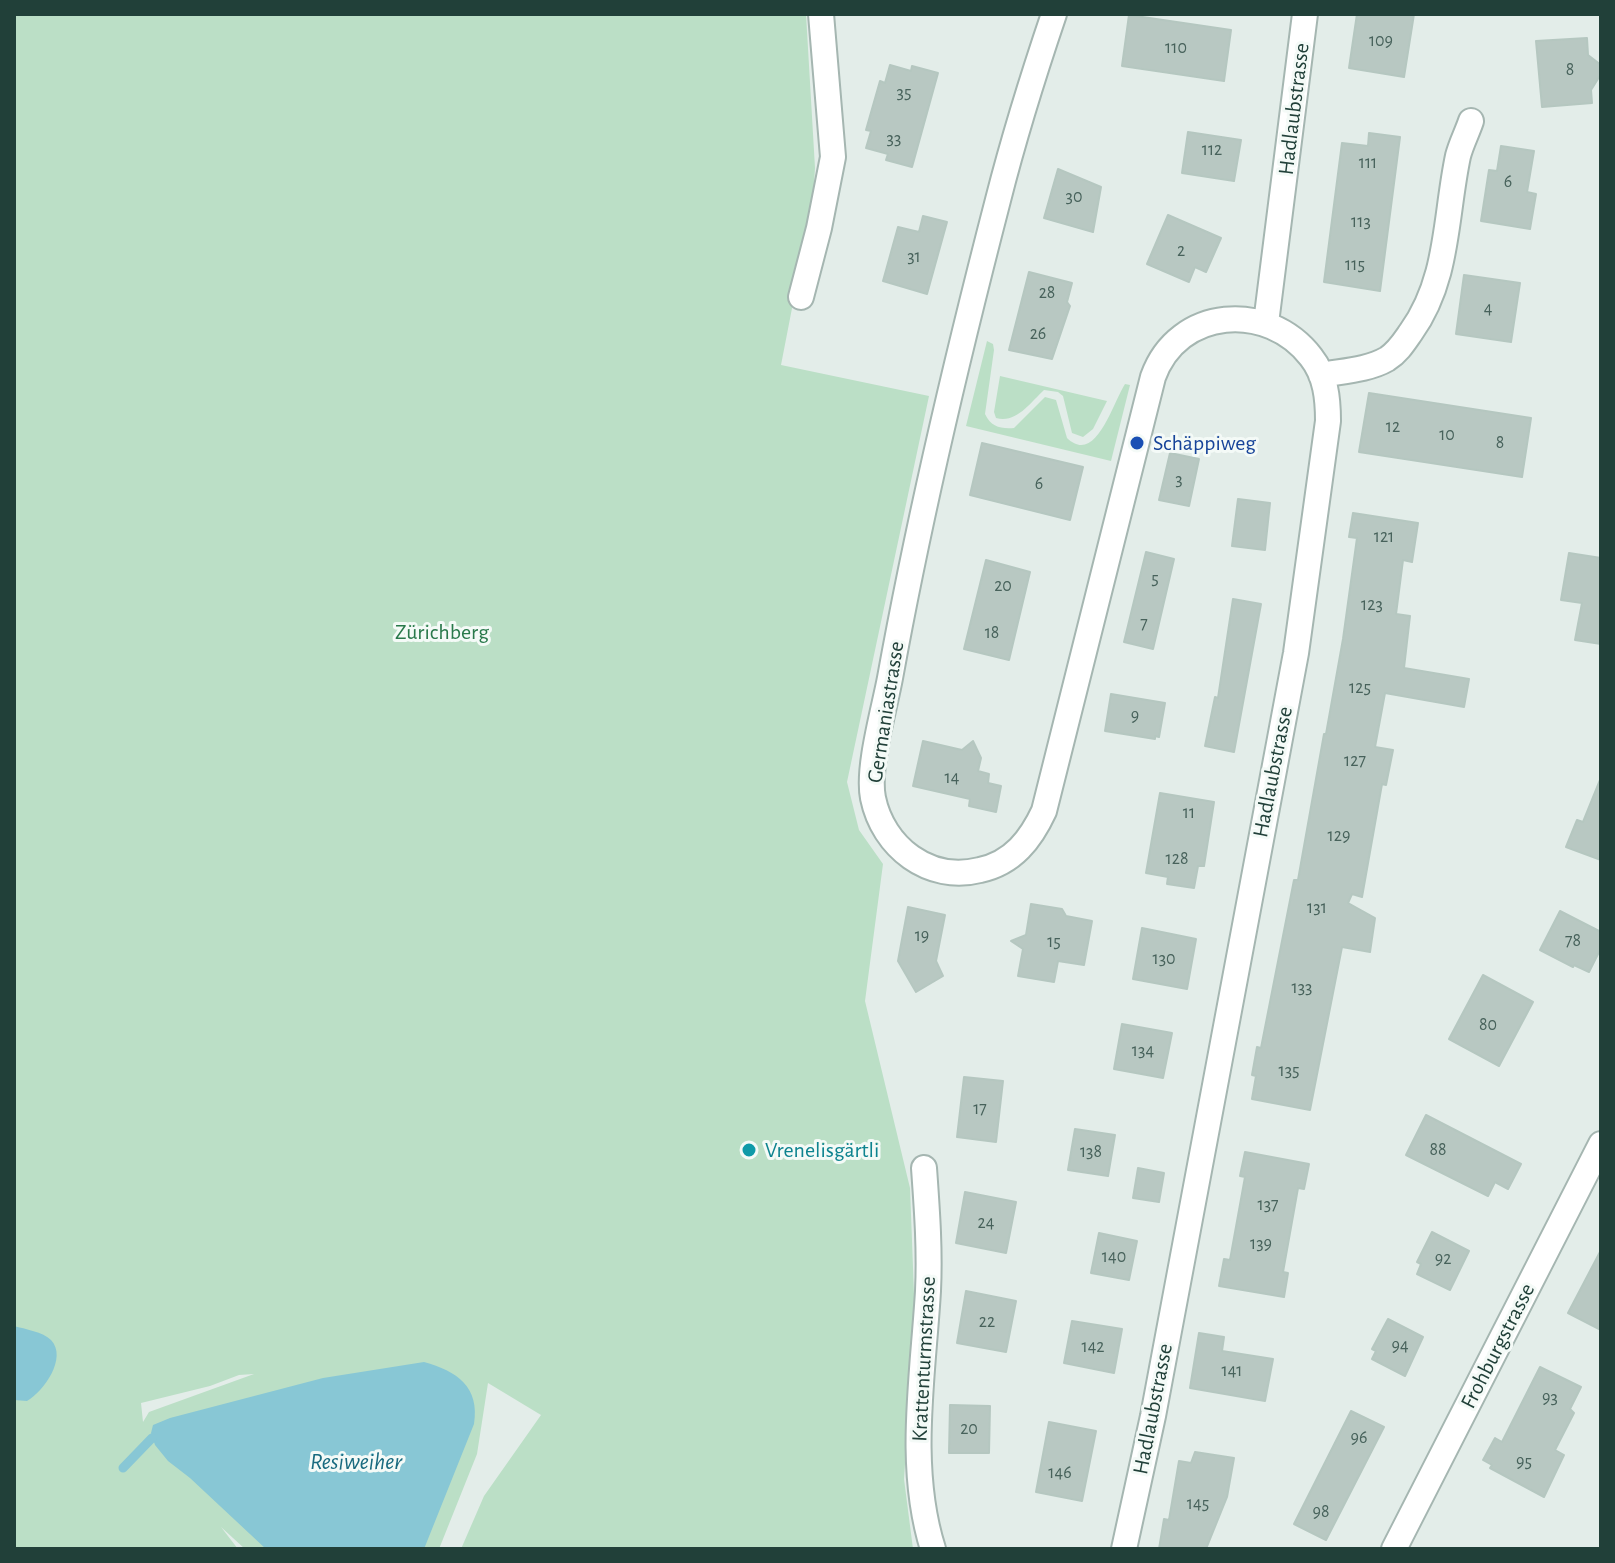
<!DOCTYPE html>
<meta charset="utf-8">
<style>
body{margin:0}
#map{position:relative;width:1615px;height:1563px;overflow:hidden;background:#e3ede9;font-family:"Alegreya Sans",sans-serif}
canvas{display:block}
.frame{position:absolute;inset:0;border:16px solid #214039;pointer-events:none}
</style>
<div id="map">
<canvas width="1615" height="1563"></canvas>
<div class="frame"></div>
</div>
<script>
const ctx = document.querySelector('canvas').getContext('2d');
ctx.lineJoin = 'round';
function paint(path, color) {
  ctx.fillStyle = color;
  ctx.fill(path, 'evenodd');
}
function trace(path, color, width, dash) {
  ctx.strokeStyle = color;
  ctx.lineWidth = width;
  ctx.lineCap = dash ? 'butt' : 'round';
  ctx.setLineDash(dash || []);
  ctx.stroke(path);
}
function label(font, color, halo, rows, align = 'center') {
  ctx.font = font + ' "Alegreya Sans",sans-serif';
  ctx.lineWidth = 6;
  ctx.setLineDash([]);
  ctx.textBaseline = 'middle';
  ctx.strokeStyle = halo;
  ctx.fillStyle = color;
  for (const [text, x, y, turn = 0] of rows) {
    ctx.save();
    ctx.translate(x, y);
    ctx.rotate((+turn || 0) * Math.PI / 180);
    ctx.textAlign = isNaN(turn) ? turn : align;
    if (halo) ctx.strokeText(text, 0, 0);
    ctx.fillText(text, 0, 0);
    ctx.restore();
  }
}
paint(new Path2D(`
 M14,14H806L815,168L813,200L781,365L929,396L847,782L859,830L883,864L865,1001L910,1188L915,1320L904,1479L913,1549H461L484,1496L541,1415L488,1383L477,1454L439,1549H245L221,1527L238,1549H14ZM254,1374L149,1412L143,1422L141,1403L210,1386L239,1375Z
 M987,341L993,344L994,350L985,414C991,427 1001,429 1014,428L1045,397L1056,400L1067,438C1096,466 1113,402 1125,384L1130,385L1111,461L966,426Z
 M1000,376L1107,401L1093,429L1083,437L1072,433L1063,396L1058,392L1044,390C1030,403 1016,424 996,418L994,412Z`), '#bbdfc6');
paint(new Path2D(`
 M14,1326C25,1329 43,1332 51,1340C68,1358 43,1392 27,1401L14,1400Z
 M424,1362C457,1371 480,1387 474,1424L424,1549H266L190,1478L168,1461L155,1445L151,1433L153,1425L170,1418L323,1378Z`), '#88c7d5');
trace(new Path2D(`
 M123,1468L152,1438`), '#88c7d5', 9);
const building = new Path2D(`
 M1357,14H1414L1404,77L1349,68Z
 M1129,15L1231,30L1224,81L1122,66Z
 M1587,38L1588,55L1601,65V74L1591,90L1592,103L1542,107L1536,41Z
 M890,65L911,71L912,66L938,73L912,167L886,160L888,154L866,148L871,131L866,130L880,81L885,83Z
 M1188,132L1241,140L1234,181L1182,173Z
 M1369,133L1400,137L1380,291L1324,282L1342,143L1368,146Z
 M1501,146L1534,151L1527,192L1536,194L1530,229L1481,221L1489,170L1497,171Z
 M1058,169L1101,187L1093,232L1044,218Z
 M1168,215L1221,238L1206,272L1195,267L1189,282L1147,264Z
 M923,216L947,222L927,294L883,281L898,227L919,232Z
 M1029,272L1072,283L1067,302L1070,306L1052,359L1009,350Z
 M1464,275L1520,283L1511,342L1456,334Z
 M1369,393L1531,418L1522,477L1359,452Z
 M982,443L1083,467L1070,520L970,495Z
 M1170,453L1199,459L1189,506L1159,500Z
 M1238,499L1270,503L1265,550L1232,546Z
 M1353,513L1418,523L1412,562L1403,560L1396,614L1410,616L1404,668L1469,679L1464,707L1385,693L1375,747L1393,750L1386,785L1382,784L1362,897L1352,894L1348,903L1375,918L1370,952L1342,947L1310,1110L1252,1099L1256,1076L1252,1075L1257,1047L1261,1048L1294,880H1298L1324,734H1326L1343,639L1357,538L1349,537Z
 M1146,552L1174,559L1153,649L1124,642Z
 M1569,553L1601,558V644L1575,640L1582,603L1561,600Z
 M986,560L1030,572L1009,660L964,649Z
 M1233,599L1261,604L1234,752L1205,746L1215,697L1218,698Z
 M1111,694L1165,703L1159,737L1155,736V739L1105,731Z
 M923,741L962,750L973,741L981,758L978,771L989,774L988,783L1001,786L996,812L969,806L970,799L913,786Z
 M1600,780H1601V860L1566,847L1577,820L1583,822Z
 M1160,793L1214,802L1204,866H1198L1194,888L1167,884L1168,877L1146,873Z
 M1031,904L1062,909L1066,916L1092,921L1084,965L1058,961L1054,982L1018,976L1023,949L1011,941L1026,935Z
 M908,907L945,915L936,961L943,976L916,992L898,961Z
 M1560,911L1601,932V948L1589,972L1574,965L1573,967L1540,950Z
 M1142,928L1196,939L1187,989L1133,979Z
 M1483,975L1533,1002L1499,1066L1449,1039Z
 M1122,1024L1172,1033L1163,1078L1114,1069Z
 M964,1077L1003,1081L996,1142L957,1137Z
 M1426,1115L1521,1164L1508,1189L1495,1182L1488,1196L1406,1155Z
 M1075,1129L1115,1135L1108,1176L1068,1170Z
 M1245,1152L1309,1164L1304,1189L1298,1188L1283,1272L1288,1273L1284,1297L1219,1286L1224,1259L1230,1260L1245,1177L1240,1176Z
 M1138,1168L1164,1173L1159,1202L1133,1198Z
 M965,1192L1016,1202L1006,1253L956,1243Z
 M1432,1232L1469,1251L1450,1290L1417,1274L1421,1264L1417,1262Z
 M1099,1233L1137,1241L1129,1280L1091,1273Z
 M1601,1250V1330L1568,1313Z
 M966,1291L1016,1301L1006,1352L957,1343Z
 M1388,1319L1423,1337L1405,1376L1372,1359L1376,1351L1372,1349Z
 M1072,1321L1122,1329L1114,1373L1064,1363Z
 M1199,1333L1224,1337L1222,1351L1273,1359L1265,1401L1190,1388Z
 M1540,1367L1581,1387L1570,1409L1574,1413L1555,1450L1564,1455L1544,1497L1490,1468L1492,1465L1483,1460L1495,1438L1502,1442Z
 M950,1405L990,1406L989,1453H949Z
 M1351,1411L1384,1427L1326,1540L1294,1524Z
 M1049,1422L1096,1431L1082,1501L1036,1492Z
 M1195,1452L1234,1458L1227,1497L1206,1549H1159L1164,1519L1169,1520L1179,1461L1191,1463Z`);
paint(building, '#b8c8c2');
trace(building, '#b5c7c0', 2);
const minor = new Path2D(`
 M1054,14C1033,76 1014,137 998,200C957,358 919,518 890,678C884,710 867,768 873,798C883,847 929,883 980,870C1013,863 1031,839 1044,811L1153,377C1178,307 1268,301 1311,357C1326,376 1328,399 1328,421L1296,653L1153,1416L1124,1549
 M801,297L819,228L833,157L821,14
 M1266,323L1305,14
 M1321,375C1342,371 1368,370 1387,359C1398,352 1404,342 1411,332C1449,279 1445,217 1458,156C1461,144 1467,133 1471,121
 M924,1168C927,1210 930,1250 928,1291C923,1376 907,1467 933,1549
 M1394,1549L1601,1144`);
trace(minor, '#a5b6b1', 28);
trace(minor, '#fff', 24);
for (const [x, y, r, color] of [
 [1137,443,8,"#1a4fb4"],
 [749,1150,8,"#0f9aa8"]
]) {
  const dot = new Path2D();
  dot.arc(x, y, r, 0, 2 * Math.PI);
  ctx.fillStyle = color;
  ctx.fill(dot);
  trace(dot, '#f4faf7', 3);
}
label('18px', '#47625b', null, [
 ["109",1381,41],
 ["110",1176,48],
 ["8",1570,70],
 ["35",904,93],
 ["33",894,139],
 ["112",1212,150],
 ["111",1368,163],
 ["6",1508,182],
 ["30",1074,197],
 ["113",1361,222],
 ["2",1181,251],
 ["31",914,257],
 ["115",1355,265],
 ["28",1047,293],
 ["4",1488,309],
 ["26",1038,334],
 ["12",1393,427],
 ["10",1447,435],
 ["8",1500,443],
 ["3",1179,480],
 ["6",1039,484],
 ["121",1384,537],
 ["5",1155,579],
 ["20",1003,586],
 ["123",1372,605],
 ["7",1144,624],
 ["18",992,633],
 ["125",1360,688],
 ["9",1135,716],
 ["127",1355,761],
 ["14",952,778],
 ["11",1189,813],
 ["129",1339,836],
 ["128",1177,859],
 ["131",1317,908],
 ["19",922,936],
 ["78",1573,941],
 ["15",1054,942],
 ["130",1164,959],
 ["133",1302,988],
 ["80",1488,1025],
 ["134",1143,1051],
 ["135",1289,1071],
 ["17",980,1109],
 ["88",1438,1150],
 ["138",1091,1152],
 ["137",1268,1205],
 ["24",986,1223],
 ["139",1261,1244],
 ["140",1114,1257],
 ["92",1443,1259],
 ["22",987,1322],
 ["94",1400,1346],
 ["142",1093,1347],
 ["141",1232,1371],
 ["93",1550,1398],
 ["20",969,1429],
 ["96",1359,1438],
 ["95",1524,1462],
 ["146",1060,1473],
 ["145",1198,1504],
 ["98",1321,1512]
]);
label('22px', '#214039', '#f4faf7', [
 ["Hadlaubstrasse",1294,109,-83],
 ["Germaniastrasse",886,712,-81],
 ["Hadlaubstrasse",1273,772,-79],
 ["Frohburgstrasse",1498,1346,-63],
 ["Krattenturmstrasse",924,1359,-87],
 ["Hadlaubstrasse",1153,1409,-79]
]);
label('22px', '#164399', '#f4faf7', [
 ["Schäppiweg",1153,443]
], 'left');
label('22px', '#29794b', '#f4faf7', [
 ["Zürichberg",442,632]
]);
label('22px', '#0d838f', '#f4faf7', [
 ["Vrenelisgärtli",765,1150]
], 'left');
label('italic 24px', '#186a7f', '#f4faf7', [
 ["Resiweiher",356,1462]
]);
</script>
